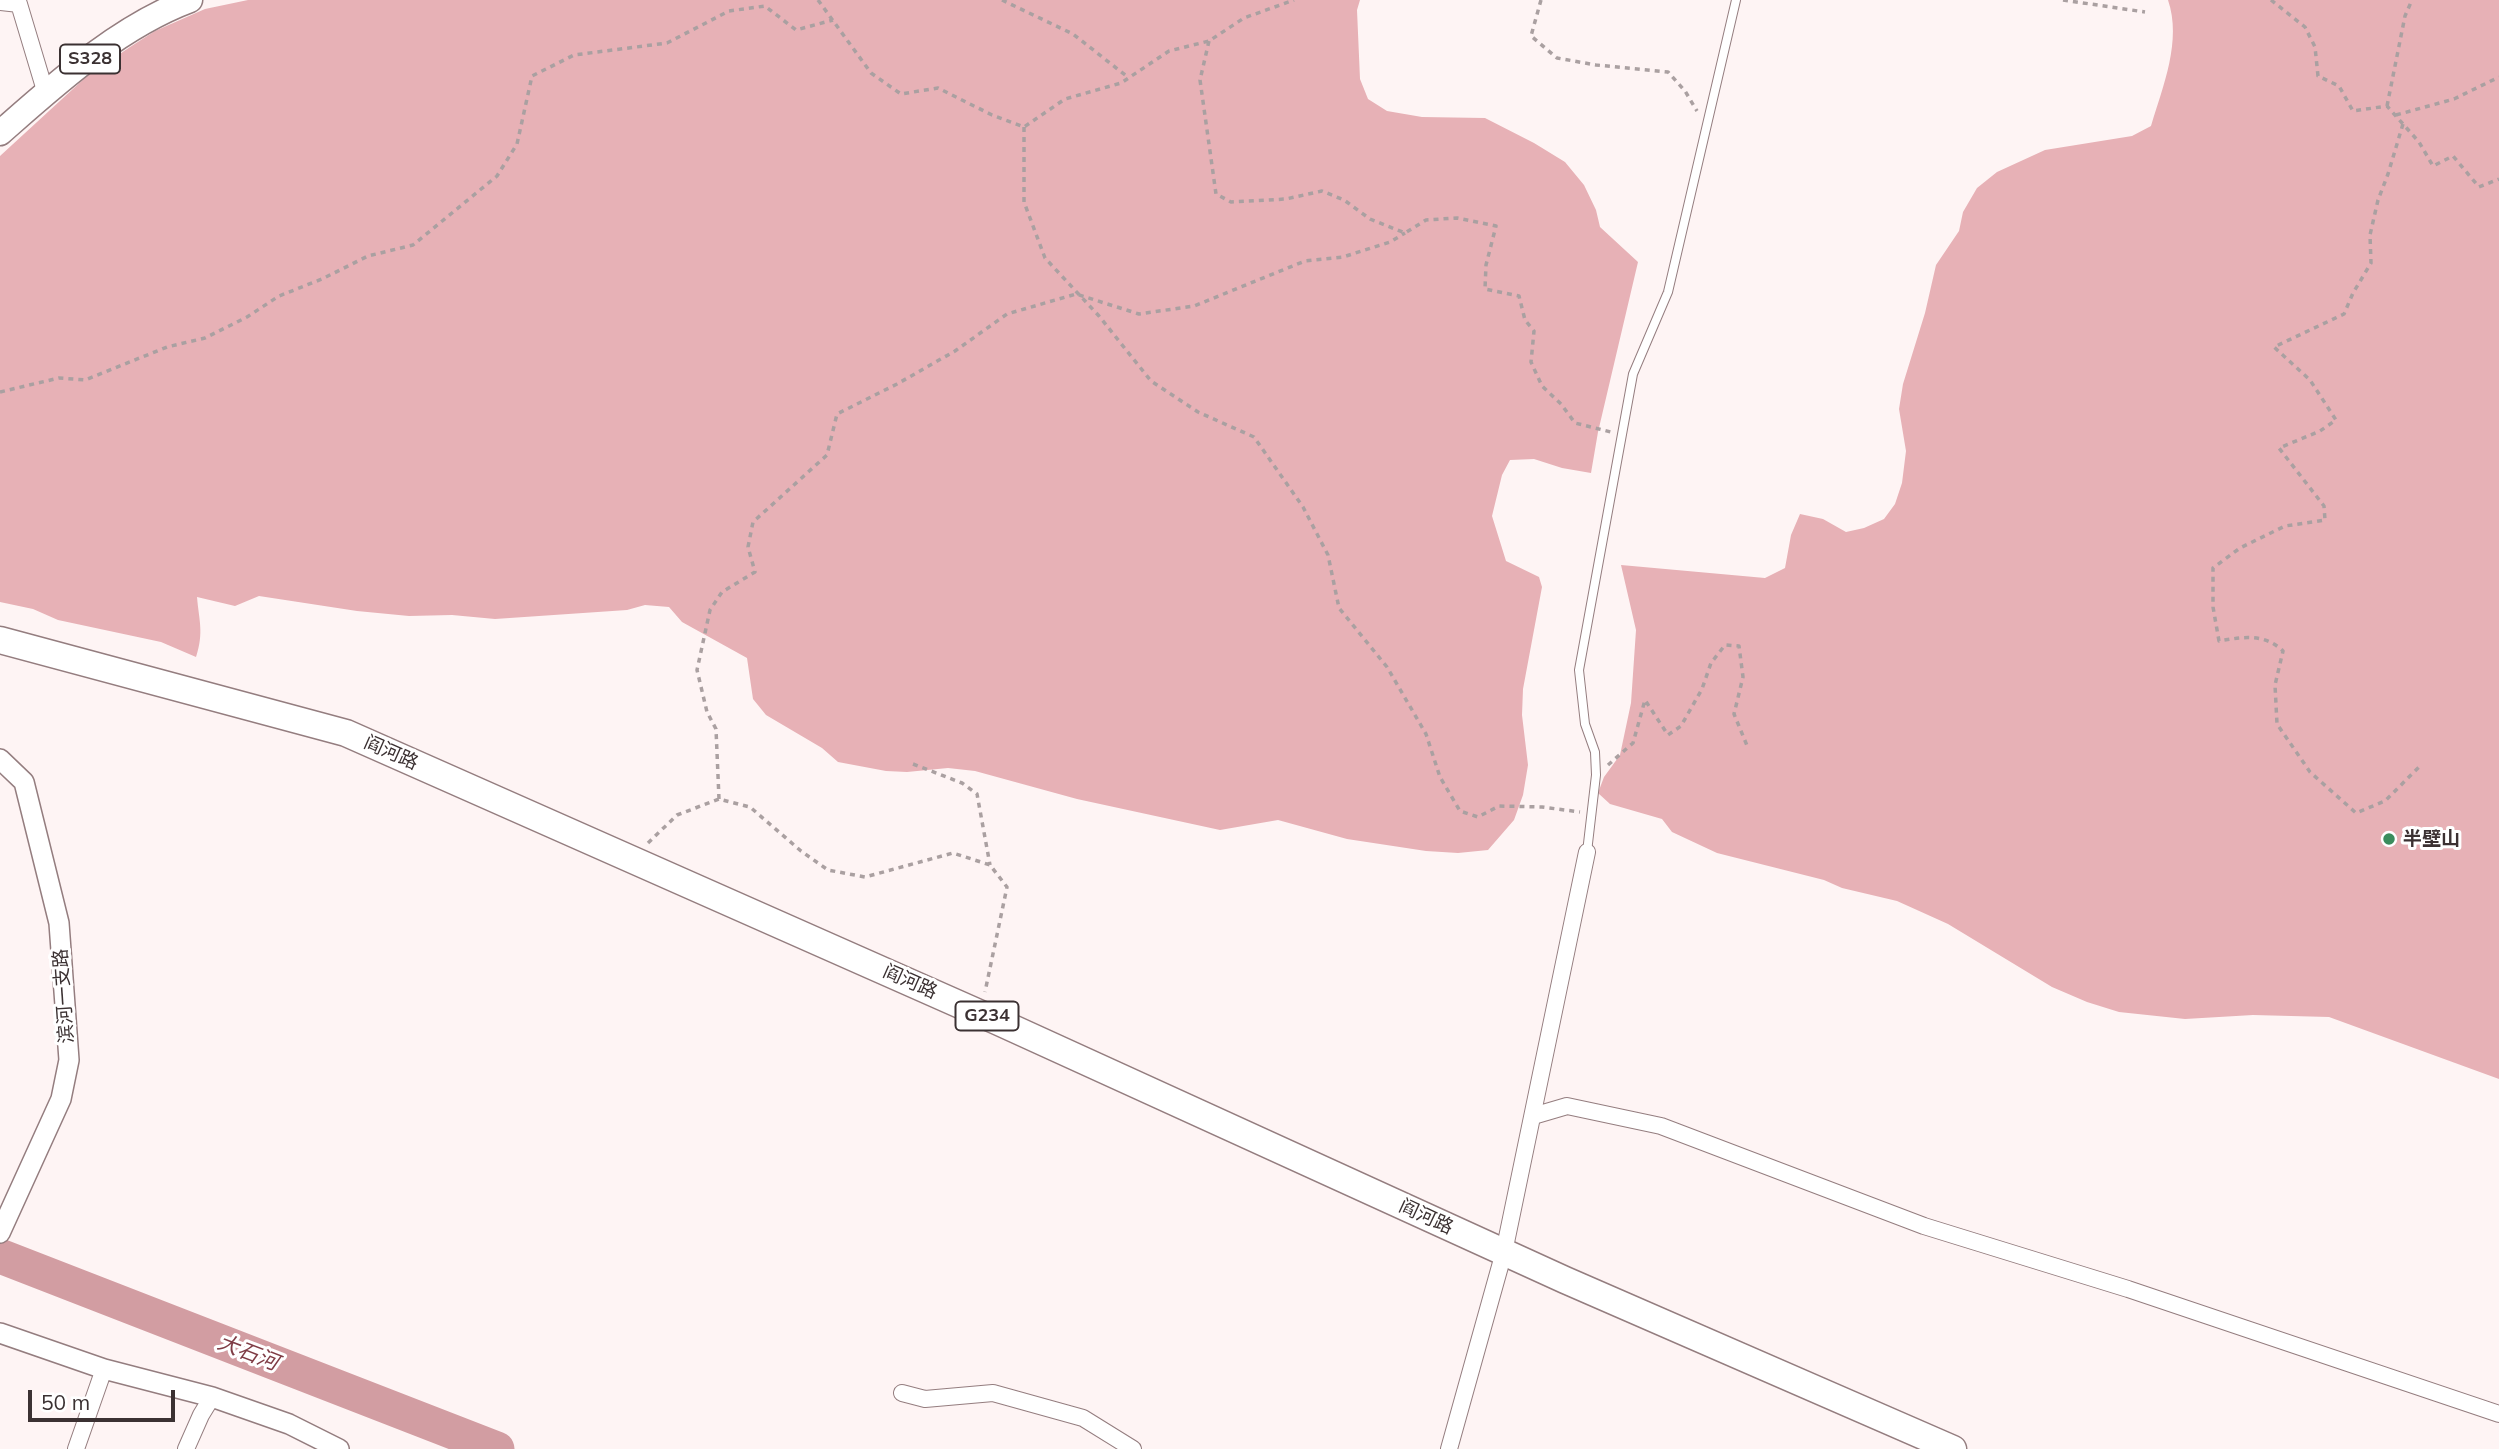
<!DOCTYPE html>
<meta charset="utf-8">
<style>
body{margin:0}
#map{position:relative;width:2499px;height:1449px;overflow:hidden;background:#fef4f4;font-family:Mulish,sans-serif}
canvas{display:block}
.scale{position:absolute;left:28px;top:1390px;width:147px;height:32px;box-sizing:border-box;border:4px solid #3b3132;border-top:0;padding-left:9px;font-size:21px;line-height:24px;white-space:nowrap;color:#3b3132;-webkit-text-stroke:5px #fff;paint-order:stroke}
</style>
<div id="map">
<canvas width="2499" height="1449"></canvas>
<div class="scale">50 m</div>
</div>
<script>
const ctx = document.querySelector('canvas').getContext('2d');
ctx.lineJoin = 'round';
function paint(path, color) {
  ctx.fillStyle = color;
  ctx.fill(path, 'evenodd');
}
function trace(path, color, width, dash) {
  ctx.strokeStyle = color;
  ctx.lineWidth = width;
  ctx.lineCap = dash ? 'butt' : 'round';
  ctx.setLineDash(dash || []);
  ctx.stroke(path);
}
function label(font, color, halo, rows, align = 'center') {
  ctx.font = font + ' Mulish,"Noto Sans SC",sans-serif';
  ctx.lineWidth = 6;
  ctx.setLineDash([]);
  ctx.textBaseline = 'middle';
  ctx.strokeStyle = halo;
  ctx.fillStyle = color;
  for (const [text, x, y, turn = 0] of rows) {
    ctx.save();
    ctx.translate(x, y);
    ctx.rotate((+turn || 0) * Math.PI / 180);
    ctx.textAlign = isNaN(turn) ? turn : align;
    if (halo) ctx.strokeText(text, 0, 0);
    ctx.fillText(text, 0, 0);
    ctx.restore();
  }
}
paint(new Path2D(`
 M248,0H1360L1357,10L1360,79L1368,99L1387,111L1422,117L1485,118L1534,143L1565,162L1584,185L1596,210L1600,227L1638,262L1598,432L1591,473L1562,468L1534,459L1510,460L1502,475L1492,516L1506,561L1539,577L1542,587L1523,689L1522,715L1528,765L1523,795L1514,820L1488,850L1458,853L1426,851L1347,839L1278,820L1220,830L1077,799L975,771L948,768L907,772L886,771L838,762L822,748L766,715L753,699L747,658L682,622L669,607L645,605L627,610L495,619L452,615L409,616L357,611L259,596L235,606L197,597C199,621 204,632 196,657L161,642L58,620L33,609L0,602V156L86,77L130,47L155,31L205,9Z
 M2168,0H2499V1079L2329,1017L2253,1015L2185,1019L2119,1012L2087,1002L2052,987L1948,924L1897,901L1842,888L1824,880L1717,853L1672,832L1662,819L1610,804L1598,793L1604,777L1620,755L1631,703L1636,630L1621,565L1765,578L1785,568L1791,535L1800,514L1823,519L1846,532L1864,528L1884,519L1895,504L1902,483L1906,451L1899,409L1903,384L1925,313L1936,265L1959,231L1963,212L1977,188L1997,172L2045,150L2132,136L2151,126C2163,86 2182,41 2168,0Z`), '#e7b1b6');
trace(new Path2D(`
 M0,1256L497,1449`), '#d29da2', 35);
const service = new Path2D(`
 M1587,852L1596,775L1595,752L1585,724L1579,670L1633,374L1668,292L1736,0`);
const minor = new Path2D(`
 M0,2L19,4L46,94
 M1533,1116L1567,1106L1661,1126L1924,1226L2128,1289L2499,1414
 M902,1393L925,1399L993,1393L1083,1418L1133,1449
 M76,1449L104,1369
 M186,1449L201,1415L212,1397
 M1449,1449L1504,1252L1587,852`);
const tertiary = new Path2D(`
 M0,759L24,782L59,923L69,1060L61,1099L0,1233
 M0,1333L104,1369L212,1397L289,1424L339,1449`);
const primary = new Path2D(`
 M0,133C57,83 118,27 190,0`);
const trunk = new Path2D(`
 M0,640L346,733L999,1022L1565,1280L1953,1449`);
trace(service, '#947d7f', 10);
trace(minor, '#947d7f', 18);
trace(tertiary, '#947d7f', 22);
trace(primary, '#947d7f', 27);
trace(trunk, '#947d7f', 29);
trace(new Path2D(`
 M818,0L871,73L901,94L938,88L992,115L1024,127L1065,99L1121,83L1169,51L1209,41L1244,18L1294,0
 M1002,0L1073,34L1129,78
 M1541,0L1531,36L1557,58L1596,65L1668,72L1685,91L1697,111
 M2063,0L2145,12
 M2271,0L2305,27L2315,47L2318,76L2339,86L2353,111L2387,106L2419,142L2433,166L2453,156L2479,187L2499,179
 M1209,41L1200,80L1216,194L1231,202L1286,199L1322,191L1344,200L1370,219L1405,233L1426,220L1457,218L1496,226L1486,265L1485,289L1519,296L1525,320L1534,331L1531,362L1542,386L1561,404L1575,423L1611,432
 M2387,106L2405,16L2412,0
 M2396,115L2454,99L2499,77
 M2403,124L2388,174L2378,200L2370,235L2371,263L2353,293L2344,314L2274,347L2310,380L2336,420L2320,431L2279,448L2324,506L2325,520L2285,526L2240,548L2213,568V607L2219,641C2243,637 2264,633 2283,651L2275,685L2277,724L2310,772L2356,813L2385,801L2419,767
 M1024,127V202L1045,258L1099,316L1151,381L1198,412L1254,437L1303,507L1328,555L1339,608L1387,667L1426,734L1440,777L1460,811L1478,817L1499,806L1542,807L1580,812
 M0,392L59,378L85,380L167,347L205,338L247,317L279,296L322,279L368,256L413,245L497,176L517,144L532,76L574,55L667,43L729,11L765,6L796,30L833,20
 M913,764L962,783L977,794L990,865
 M1608,765L1633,743L1645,700L1668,735L1681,726L1702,689L1711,663L1725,645L1739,646L1743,677L1734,714L1748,748
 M719,799L716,729L707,712L697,670L710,610L722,592L755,572L748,547L753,522L827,455L837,414L897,384L955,351L1007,314L1076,294L1139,314L1194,306L1305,261L1343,257L1390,242L1405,233
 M648,843L677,815L719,799L750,807L801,851L828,870L865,877L953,853L990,865L1007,887L985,992`), '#aaa0a1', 3.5, [5, 5]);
trace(service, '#fff', 8);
trace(minor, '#fff', 16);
trace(tertiary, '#fff', 19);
trace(primary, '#fff', 24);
trace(trunk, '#fff', 26);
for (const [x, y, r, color] of [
 [2389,839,7,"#3b8c5d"]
]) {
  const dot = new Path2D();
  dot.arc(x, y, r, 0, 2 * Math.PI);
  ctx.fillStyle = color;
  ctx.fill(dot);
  trace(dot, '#fff', 2.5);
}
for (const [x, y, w] of [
 [90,59,60],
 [987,1016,63]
]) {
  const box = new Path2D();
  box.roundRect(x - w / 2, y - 14.5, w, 29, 5);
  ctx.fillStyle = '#fff';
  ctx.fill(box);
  trace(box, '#3b3132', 2);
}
label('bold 18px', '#3b3132', null, [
 ["S328",90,59],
 ["G234",987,1016]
]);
label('19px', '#3b3132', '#fff', [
 ["阎河路",391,753,24],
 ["阎河路",910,982,24],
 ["滨河一支路",64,996,-94],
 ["阎河路",1426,1217,25]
]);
label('bold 19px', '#3b3132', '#fff', [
 ["半壁山",2403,839]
], 'left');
label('italic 21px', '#7f3c45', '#fff', [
 ["大石河",248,1353,21]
]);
</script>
